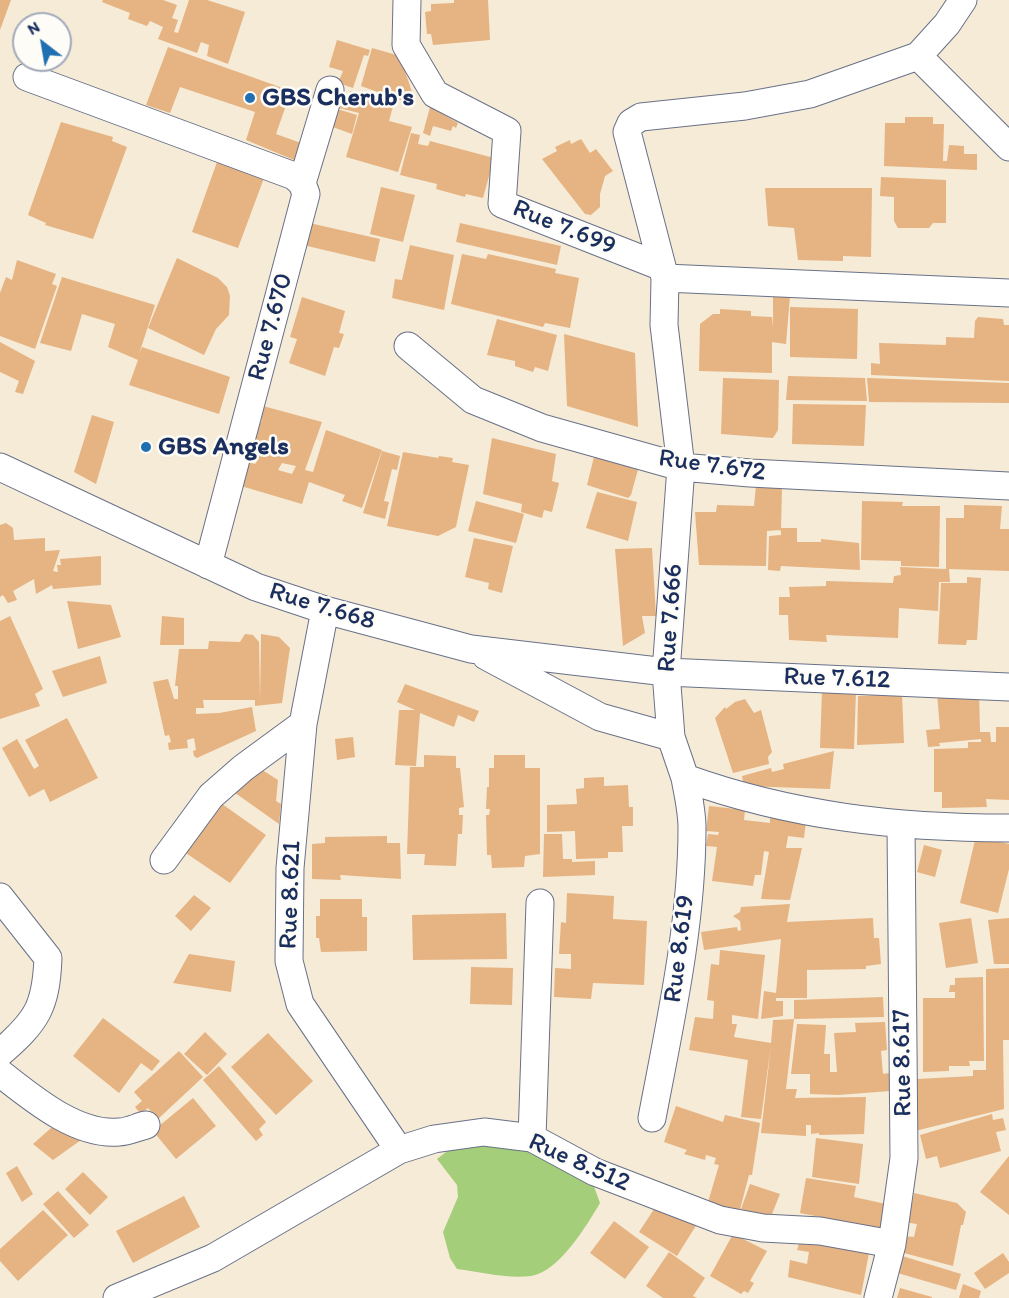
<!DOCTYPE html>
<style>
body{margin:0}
#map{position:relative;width:1009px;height:1298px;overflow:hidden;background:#f6ebd7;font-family:Itim,sans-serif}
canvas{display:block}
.north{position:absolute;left:12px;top:12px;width:60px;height:60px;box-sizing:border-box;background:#fdfcf7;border:2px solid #a3aaba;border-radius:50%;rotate:329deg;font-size:16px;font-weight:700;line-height:24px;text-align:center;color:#1b2f5e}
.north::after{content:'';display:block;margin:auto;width:21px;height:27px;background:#1f6fb2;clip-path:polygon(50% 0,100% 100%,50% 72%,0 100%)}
</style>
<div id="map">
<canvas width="1009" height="1298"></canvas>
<div class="north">N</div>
</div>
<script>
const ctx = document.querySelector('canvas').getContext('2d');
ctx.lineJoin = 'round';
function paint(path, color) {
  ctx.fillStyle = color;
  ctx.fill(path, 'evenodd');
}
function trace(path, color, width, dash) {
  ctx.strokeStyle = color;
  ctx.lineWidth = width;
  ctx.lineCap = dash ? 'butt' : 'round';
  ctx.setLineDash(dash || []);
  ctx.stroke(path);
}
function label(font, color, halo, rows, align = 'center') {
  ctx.font = font + ' Itim,sans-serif';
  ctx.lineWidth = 5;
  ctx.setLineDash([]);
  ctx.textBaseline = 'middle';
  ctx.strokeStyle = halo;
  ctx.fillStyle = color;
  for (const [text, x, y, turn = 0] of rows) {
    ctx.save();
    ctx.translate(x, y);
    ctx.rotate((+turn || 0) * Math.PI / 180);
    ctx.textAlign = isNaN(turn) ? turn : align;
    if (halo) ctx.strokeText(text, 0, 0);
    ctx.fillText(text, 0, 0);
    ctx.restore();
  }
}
paint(new Path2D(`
 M516,1141L592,1181L600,1203C587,1225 559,1272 531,1276C507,1279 481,1272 457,1269L450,1258L443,1232L458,1197L457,1185L437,1159L455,1145Z`), '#a4ce79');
paint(new Path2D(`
 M0,0H11L0,30Z
 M103,0H163L177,5L172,18L178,20L174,32L178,33L189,0H207L245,12L228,64L207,56L209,45L201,42L197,53L158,39L163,27L150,21L147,26L128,19L130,13L102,2Z
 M454,0H488L490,40L433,45L431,34H427L425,12L431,11V4L454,3Z
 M337,40L370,50L368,56L364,55L353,88L338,83L343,71L329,67Z
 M168,47L291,91L276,134L301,143L294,160L246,140L255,112L180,87L170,113L146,105Z
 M372,48L400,56L413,95L400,100L361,86Z
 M350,91L395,99L389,121L412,127L398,172L346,157L359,113L339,108L340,104L347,105Z
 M430,107L458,123L456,128L453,126L451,131L433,126L430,136L423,133Z
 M334,108L357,115L352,134L330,126Z
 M905,117H933V124H944L943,161H947L949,145L964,146V154H977V170L884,166L885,123H905Z
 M61,122L113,137L112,141L127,147L93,239L45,225L46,223L28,215Z
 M411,133L420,135L418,144L428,146L430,141L494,158L483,198L466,194L465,197L436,189L437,184L400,175Z
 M581,139L590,153L596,149L613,171L605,176L600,194V207L591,215L585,214L542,159L557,151L555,147L570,140L571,144Z
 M217,162L264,178L238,248L192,232Z
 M881,177L946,180V223H933L929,228H898L894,221V197L880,196Z
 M381,187L415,195L403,242L370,234Z
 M765,188H872L871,257L843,256V261L798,260L794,228L768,226Z
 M305,222L380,239L375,262L299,244Z
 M460,223L561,246L557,265L456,242Z
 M410,245L454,255L444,310L392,298L395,279L402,280Z
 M462,254L486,259L488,254L556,269L555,273L579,278L570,328L545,323L543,327L451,304Z
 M177,258L218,278L227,287L230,296L229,315L216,329L204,355L148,328Z
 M17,260L56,274L52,284L57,286L35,349L0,336V293L6,277L12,280Z
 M62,277L155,305L139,354L142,347L230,377L219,414L129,385L138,360L108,347L115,324L82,314L71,351L40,343Z
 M773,296H790L786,344L772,342V373L699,371L700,324L713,314H720V309L751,311V316L772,317L773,327Z
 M302,297L345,311L339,333L344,334L339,348L334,347L325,376L289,363L297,339L290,337Z
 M790,307L858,309L857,359L790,357Z
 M978,317L1003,319L1004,325H1009V381L871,375V363L880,364L879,343L946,345V337L974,338L975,321Z
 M497,319L557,335L548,371L535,367L533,372L515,366V361L487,355Z
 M564,334L635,353L638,427L567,406Z
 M0,342L35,361L23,394L15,392L19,381L0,372Z
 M788,376L865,378L867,401L786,400Z
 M723,378L779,380L778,430L773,438L721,434Z
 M867,378L1009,383V403L869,402Z
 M793,404L866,405L864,446L792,444Z
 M263,406L322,422L305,470L313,472L326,430L382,450L362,508L342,501L345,495L309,482L302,504L224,481L233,457L255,464L257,461L252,459L254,455L246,452L253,421L261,423ZM282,463L296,466L292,474L278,470Z
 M92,415L114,422L96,484L74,472Z
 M492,438L556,454L552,481L559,483L552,512L544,510L542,518L521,512L522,504L483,494Z
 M596,449L639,466L631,495L628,498L587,485Z
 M382,451L400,456L397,470L392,469L384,501L389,502L385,519L363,513Z
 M403,452L438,458L439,456L453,458L452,462L469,465L456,527L438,536L387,526Z
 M756,485L782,486L781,530L767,531L766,566L699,565L695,512H716L717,505L754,506Z
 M597,492L637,502L628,541L586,528Z
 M476,501L524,514L516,543L468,531Z
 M862,501L903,502L902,506H940L939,567L901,566V561L861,560Z
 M964,505L1002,506L1000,529H1009V571L949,569L950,582H939L938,611L899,608L898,638L826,635L827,642L789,640L788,615H779V597H790L789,587L826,586V581L893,583L894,576L901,575L900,567L946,569V518H964Z
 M6,523L13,528L14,540L45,538V551L60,550L53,571L58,572L57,565H61L60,559L101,556V585L53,589L52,585L36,594L34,579L13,591L17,600L8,603L3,595L0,597V525Z
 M781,528H797V542H821V539L859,543L860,570L781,566L780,571L768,570L769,536L781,535Z
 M474,538L513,546L502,593L488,589L489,583L465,577Z
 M652,548L656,616H642L645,633L623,646L615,549Z
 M967,577L981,578L977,640H967L966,645L938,644L941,583H967Z
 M67,601L111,605L121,637L78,649Z
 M10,616L43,689L35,694L40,706L0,719V621Z
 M162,616L184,618V645H160Z
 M245,634L253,635L259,642L260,701L261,634L279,637L290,648L282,703L255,706V700H203L204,708H196V714L219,713L252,707L256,731L197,758L194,756L193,751L196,750L194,738L187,740L188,748L169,750L168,743L171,742L169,735L165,736L153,682L168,679L174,699H178V686H175L179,649H208L209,641L240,642Z
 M100,656L107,683L63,697L52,671Z
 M405,684L479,711L474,722L458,715L454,727L420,713L416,766L395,765L399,710H415L397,702Z
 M822,690L856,691L854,749L820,748Z
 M979,691L980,732H990L991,742H996V727H1009V800L986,799L987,807L942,808V792H934V749L968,748V742H981V739L939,743L940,746L928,747L926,730L940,729L937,694Z
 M902,694L904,743L857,745L858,696Z
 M745,699L754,713L761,710L772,752L768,757L769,764L733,773L715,718L725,707L726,709L735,702Z
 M67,718L98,778L50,802L44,789L29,797L2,748L17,739L34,769L39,766L25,740Z
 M353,737L355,757L337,760L335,739Z
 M834,751L830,789L744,786L742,776L771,768L772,772L784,769L783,764Z
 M424,755L456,756V768H460L464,807L459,808V815H463L462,834H458L456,866L424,865L425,854H407L410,767H424Z
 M494,755H525V768H540V854L525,856L524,867L492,868L491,855H487L486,815H489L490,809H486L487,787H489V768H494Z
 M259,768L278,780L276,801L281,804L279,824L231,790Z
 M604,777V786L628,785L629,807H633V826H622L623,852H608V858L576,859L575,831L547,832V805L577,804L576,789L584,788V778Z
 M215,799L266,835L230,883L180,849Z
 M709,806L745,810L744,820L770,823V818L806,822L804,838L788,836L786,848H802L790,900L761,899L769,852L764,851L761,875H755L753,886L712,881L717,847L706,846L708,834L718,835L719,832L706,831Z
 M544,834H562L563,859H572V862L595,861V875L543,877Z
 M387,836V843H400L401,879L340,875L341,880L312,879V844L325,843V837Z
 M976,836L1009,844V869L998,913L960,903Z
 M924,845L942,850L935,877L917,872Z
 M567,893L614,896L613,919L647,921L644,985L593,983L591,999L554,997L555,968L571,969V954H559L561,922L566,923Z
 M194,895L211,908L191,931L175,916Z
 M320,899H362V917H367V951L321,952L319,938H316V916H320Z
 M790,904L787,922L873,918L874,938H879L881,964L866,966V969L807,970V998H776V1001H783V1016L761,1019L764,991L776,993L781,939L704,950L701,932L737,927L738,931L741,930L740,921L733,916L740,912L741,907Z
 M506,913L507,959L413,960L412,915Z
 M971,918L978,963L946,968L939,923Z
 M1009,918V964H994L988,920Z
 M720,950L765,955L758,1019L732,1015V1024H737L734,1037L771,1043L773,1020L794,1019V1000L883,997L884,1017L794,1019L786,1089H797L795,1098L866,1097L864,1134L819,1135V1133L811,1134V1125H806V1136L761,1133L771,1045L761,1119L741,1117L748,1060L689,1050L695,1017L713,1019L714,1001L707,1000L711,964L719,965Z
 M189,954L235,961L231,992L173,983Z
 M471,967L513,968L512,1005L470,1004Z
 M1009,968V1040H1003L1004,1109L915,1131L917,1079L973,1076V1070H986V969Z
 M983,977L984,1061H969L970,1066H949V1071L923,1072V998H955V992H949L950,985H955V978Z
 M103,1018L160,1061L152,1071L141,1063L119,1093L73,1056Z
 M885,1022L887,1050L881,1051L883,1074L889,1073L890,1091L838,1095L810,1094V1074H791L797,1024L826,1025L824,1054H830V1072H837L834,1033L856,1032L855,1023Z
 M205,1032L227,1054L207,1075L184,1054Z
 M268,1033L313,1081L276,1115L231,1067Z
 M179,1051L203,1077L158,1119L148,1108L141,1114L135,1107L142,1101L134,1092Z
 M219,1066L266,1122L259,1129L263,1135L256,1141L203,1080Z
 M193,1098L216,1126L176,1159L153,1131Z
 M676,1106L723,1122L725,1115L760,1123L752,1175H749L738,1217L706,1209L719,1165L714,1164L716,1158L706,1155L705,1160L684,1154L687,1150L664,1142Z
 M992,1114L993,1120L1003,1118L1006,1130L996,1132L1001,1151L940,1168L937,1156L926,1159L920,1135Z
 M59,1121L81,1140L53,1160L33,1144Z
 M816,1138L863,1144L859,1184L812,1177Z
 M1009,1156V1215L980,1192Z
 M17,1166L33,1194L22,1202L6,1173Z
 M83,1172L108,1197L90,1215L65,1189Z
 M806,1178L856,1186L854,1197L886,1204L881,1230L843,1225L845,1222L800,1213Z
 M750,1184L780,1194L770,1219L741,1209Z
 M58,1191L89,1225L74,1238L43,1204Z
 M914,1193L957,1203L966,1212L963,1225H961L953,1266L900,1252L903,1236L914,1237L917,1224L904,1222L906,1208L911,1209Z
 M184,1196L200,1227L133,1263L116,1231Z
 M660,1200L697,1224L677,1256L639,1232Z
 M43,1210L68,1235L18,1281L0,1261V1249Z
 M614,1221L649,1247L625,1279L590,1253Z
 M733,1234L767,1251L750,1281L754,1283L748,1293L744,1291L741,1294L710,1276Z
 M801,1237L869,1253L861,1295L788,1277L790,1260L807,1264L809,1252L797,1250Z
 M669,1252L705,1278L693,1296L697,1298H663L646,1286Z
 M1003,1253L1009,1262V1273L985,1289L974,1273Z
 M899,1255L961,1274L956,1290L894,1272Z
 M963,1284L981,1291L979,1298H959Z
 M900,1288L932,1297V1298H897Z`), '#e6b382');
const minor = new Path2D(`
 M407,0L406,45L435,94L507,131L502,204L662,267
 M963,0L947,24L918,56L1009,147
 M918,56L810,94L745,106L641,117L631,123L627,132L665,278L664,325L681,467L666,672L671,737L685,778C791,816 897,828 1009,828
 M27,77L294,176L302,183
 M665,278L1009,293
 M408,346L473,400L542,428L681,467L750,473L1009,486
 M0,467L256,587L325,610L471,649L666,672L1009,687
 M208,565L306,194L302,183L330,90
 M325,610L303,724L290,868L289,961L300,1004L399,1150
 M486,656L600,717L671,737
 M164,860L211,796L243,768L303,724
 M0,897L48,958C46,1007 37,1021 0,1053
 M0,1073C31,1097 76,1136 119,1132C128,1132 137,1127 146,1125
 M652,1118C670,1023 692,925 692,828C692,811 688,794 685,778
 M532,1138L540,903
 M117,1298L213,1258L399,1150L434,1139L484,1132L532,1138L595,1172L720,1220L763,1228L820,1231L892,1244
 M878,1298L892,1244L904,1158L901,826`);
trace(minor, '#687188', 29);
trace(minor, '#fff', 27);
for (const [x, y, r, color] of [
 [250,98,6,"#1f6fb2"],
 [146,447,6,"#1f6fb2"]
]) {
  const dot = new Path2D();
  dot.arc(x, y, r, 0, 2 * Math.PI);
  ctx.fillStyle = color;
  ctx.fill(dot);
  trace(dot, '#fdfcf7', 2);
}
label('bold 26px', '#1b2f5e', '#fdfcf7', [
 ["GBS Cherub's",262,98],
 ["GBS Angels",158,447]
], 'left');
label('26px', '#1b2f5e', '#fdfcf7', [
 ["Rue 7.699",564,228,22],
 ["Rue 7.670",271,327,-75],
 ["Rue 7.672",712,466,8],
 ["Rue 7.668",322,607,17],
 ["Rue 7.666",671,618,-86],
 ["Rue 7.612",837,679,2],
 ["Rue 8.621",291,895,-88],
 ["Rue 8.619",680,949,-83],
 ["Rue 8.617",903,1063,-91],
 ["Rue 8.512",579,1163,24]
]);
</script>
